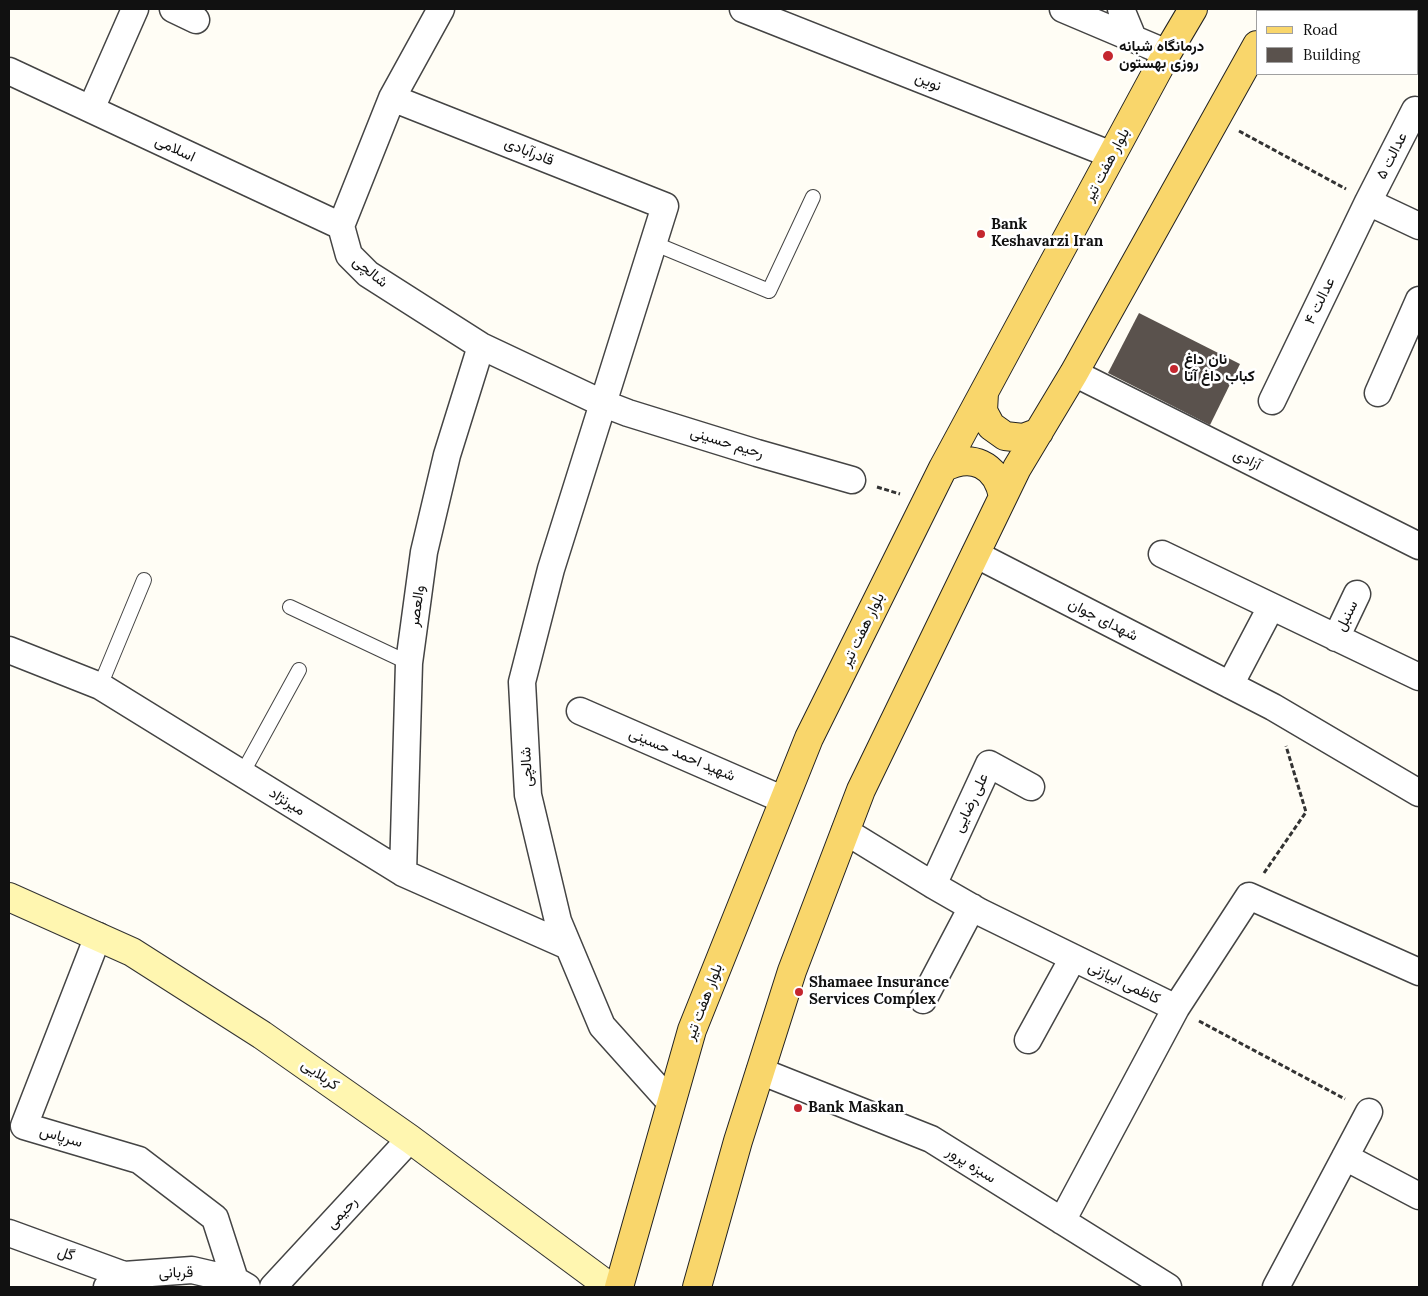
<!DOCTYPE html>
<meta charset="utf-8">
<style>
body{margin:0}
#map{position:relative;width:1428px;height:1296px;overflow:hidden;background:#fffdf5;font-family:Lora,serif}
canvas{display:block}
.frame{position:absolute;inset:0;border:10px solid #111;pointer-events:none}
.legend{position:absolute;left:1256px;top:10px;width:162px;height:65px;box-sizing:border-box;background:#fff;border:1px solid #a0a0a0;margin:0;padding:6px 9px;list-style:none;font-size:15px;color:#111}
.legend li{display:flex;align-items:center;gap:10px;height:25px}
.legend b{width:25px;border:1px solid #a0a0a0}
</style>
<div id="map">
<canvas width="1428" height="1296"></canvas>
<div class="frame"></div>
<ul class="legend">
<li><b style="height:6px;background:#f9d66b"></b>Road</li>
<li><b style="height:14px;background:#5a524d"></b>Building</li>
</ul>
</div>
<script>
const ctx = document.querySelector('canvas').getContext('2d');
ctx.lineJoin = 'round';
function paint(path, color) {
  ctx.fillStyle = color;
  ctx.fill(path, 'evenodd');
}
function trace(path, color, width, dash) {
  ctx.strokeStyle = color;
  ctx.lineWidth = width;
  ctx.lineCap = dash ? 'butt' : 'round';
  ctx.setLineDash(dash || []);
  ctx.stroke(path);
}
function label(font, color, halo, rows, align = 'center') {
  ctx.font = font + ' Lora,Vazirmatn,serif';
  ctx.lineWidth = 5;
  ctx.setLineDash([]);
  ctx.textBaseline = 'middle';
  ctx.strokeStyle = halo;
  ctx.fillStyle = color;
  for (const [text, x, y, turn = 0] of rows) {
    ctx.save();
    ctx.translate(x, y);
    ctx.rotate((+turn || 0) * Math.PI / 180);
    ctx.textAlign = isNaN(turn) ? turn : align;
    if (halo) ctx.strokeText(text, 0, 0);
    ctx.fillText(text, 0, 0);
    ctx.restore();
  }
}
paint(new Path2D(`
 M1139,313L1240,364L1210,425L1108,373Z`), '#5a524d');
const lane = new Path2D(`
 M653,243L769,291L813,197
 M290,607L409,663
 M100,686L144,580
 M242,774L299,670`);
const street = new Path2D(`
 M173,9L196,20
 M441,9L392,98L341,226L349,255L368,274L481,346L602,403L628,413L757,453L852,480
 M743,9L1112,155
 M1063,9L1167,53
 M1121,9L1133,38
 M9,71L341,226
 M392,98L665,206L551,569L522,682L528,795L558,921L602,1026L671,1103
 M91,109L135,9
 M1368,202L1419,226
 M1074,373L1419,546
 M1378,393L1419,300
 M1272,401L1368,202L1415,110
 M975,554L1273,707L1419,793
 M1162,554L1419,677
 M1336,638L1357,594
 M9,650L100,686L403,873L568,946
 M1230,685L1271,607
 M580,711L784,800
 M845,831L933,885L980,912L1176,1008L1249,896L1419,972
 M403,873L409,663L424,552L447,455L481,346
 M933,885L989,764L1031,787
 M98,936L24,1126L139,1160L215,1218L235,1280
 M923,1000L972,907
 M1028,1040L1073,958
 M760,1071L931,1139L1168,1287
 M1345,1157L1419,1196
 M1062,1221L1176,1008
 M9,1233L124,1275
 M107,1287L124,1275L192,1270L235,1280L247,1287
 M273,1287L410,1139
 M1276,1287L1369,1112`);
const secondary = new Path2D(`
 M9,897L132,952L262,1035L410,1139L610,1287`);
const primary = new Path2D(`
 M1276,11L1277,9
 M984,393L983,411L991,426L1005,436L1023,438L1039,432
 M943,468C972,453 996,464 1003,496
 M619,1287L692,1030L809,738L943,468L1167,53L1193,9
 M697,1287L738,1141L792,971L861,790L1017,468L1074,373L1257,45`);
trace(lane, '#444', 16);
trace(street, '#444', 29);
trace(secondary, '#333', 30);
trace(primary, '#222', 30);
trace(new Path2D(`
 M1239,131L1346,189
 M877,487L900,494
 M1264,873L1306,812L1286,746
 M1199,1021L1345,1099`), '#333', 3, [5, 2.5]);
trace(lane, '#fff', 14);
trace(street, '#fff', 26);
trace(secondary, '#fff6b0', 28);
trace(primary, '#f9d66b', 28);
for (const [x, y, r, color] of [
 [1108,56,6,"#c4262e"],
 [981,234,5,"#c4262e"],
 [1174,369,5,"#c4262e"],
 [799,992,5,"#c4262e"],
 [798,1108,5,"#c4262e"]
]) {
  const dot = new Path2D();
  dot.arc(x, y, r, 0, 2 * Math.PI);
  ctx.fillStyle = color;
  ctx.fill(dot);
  trace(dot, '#fff', 2);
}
label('bold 15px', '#111', '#fff', [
 ["درمانگاه شبانه",1119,47],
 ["روزی بهستون",1119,64],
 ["Bank",991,225],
 ["Keshavarzi Iran",991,242],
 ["نان داغ",1184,360],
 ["کباب داغ آتا",1184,377],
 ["Shamaee Insurance",809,983],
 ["Services Complex",809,1000],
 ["Bank Maskan",808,1108]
], 'left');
label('15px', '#111', '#fff', [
 ["نوین",928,82,22],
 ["اسلامی",175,149,25],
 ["قادرآبادی",529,152,22],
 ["عدالت ۵",1392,156,-63],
 ["بلوار هفت تیر",1107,165,-62],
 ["شالچی",370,272,39],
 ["عدالت ۴",1320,301,-64],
 ["رحیم حسینی",727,443,17],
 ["آزادی",1247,460,27],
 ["والعصر",417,606,-82],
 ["سنبل",1347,616,-64],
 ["شهدای جوان",1103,620,27],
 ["بلوار هفت تیر",863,630,-64],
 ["شهید احمد حسینی",682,755,23],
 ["شالچی",527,767,-93],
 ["میرنژاد",287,802,32],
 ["علی رضایی",971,803,-65],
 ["کاظمی ابیازنی",1124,983,26],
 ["بلوار هفت تیر",704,1002,-69],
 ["کربلایی",320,1075,35],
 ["سرپاس",61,1137,16],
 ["سبزه پرور",971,1165,32],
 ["رحیمی",342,1213,-47],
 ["گل",66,1254,20],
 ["قربانی",176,1273,-1]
]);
</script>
